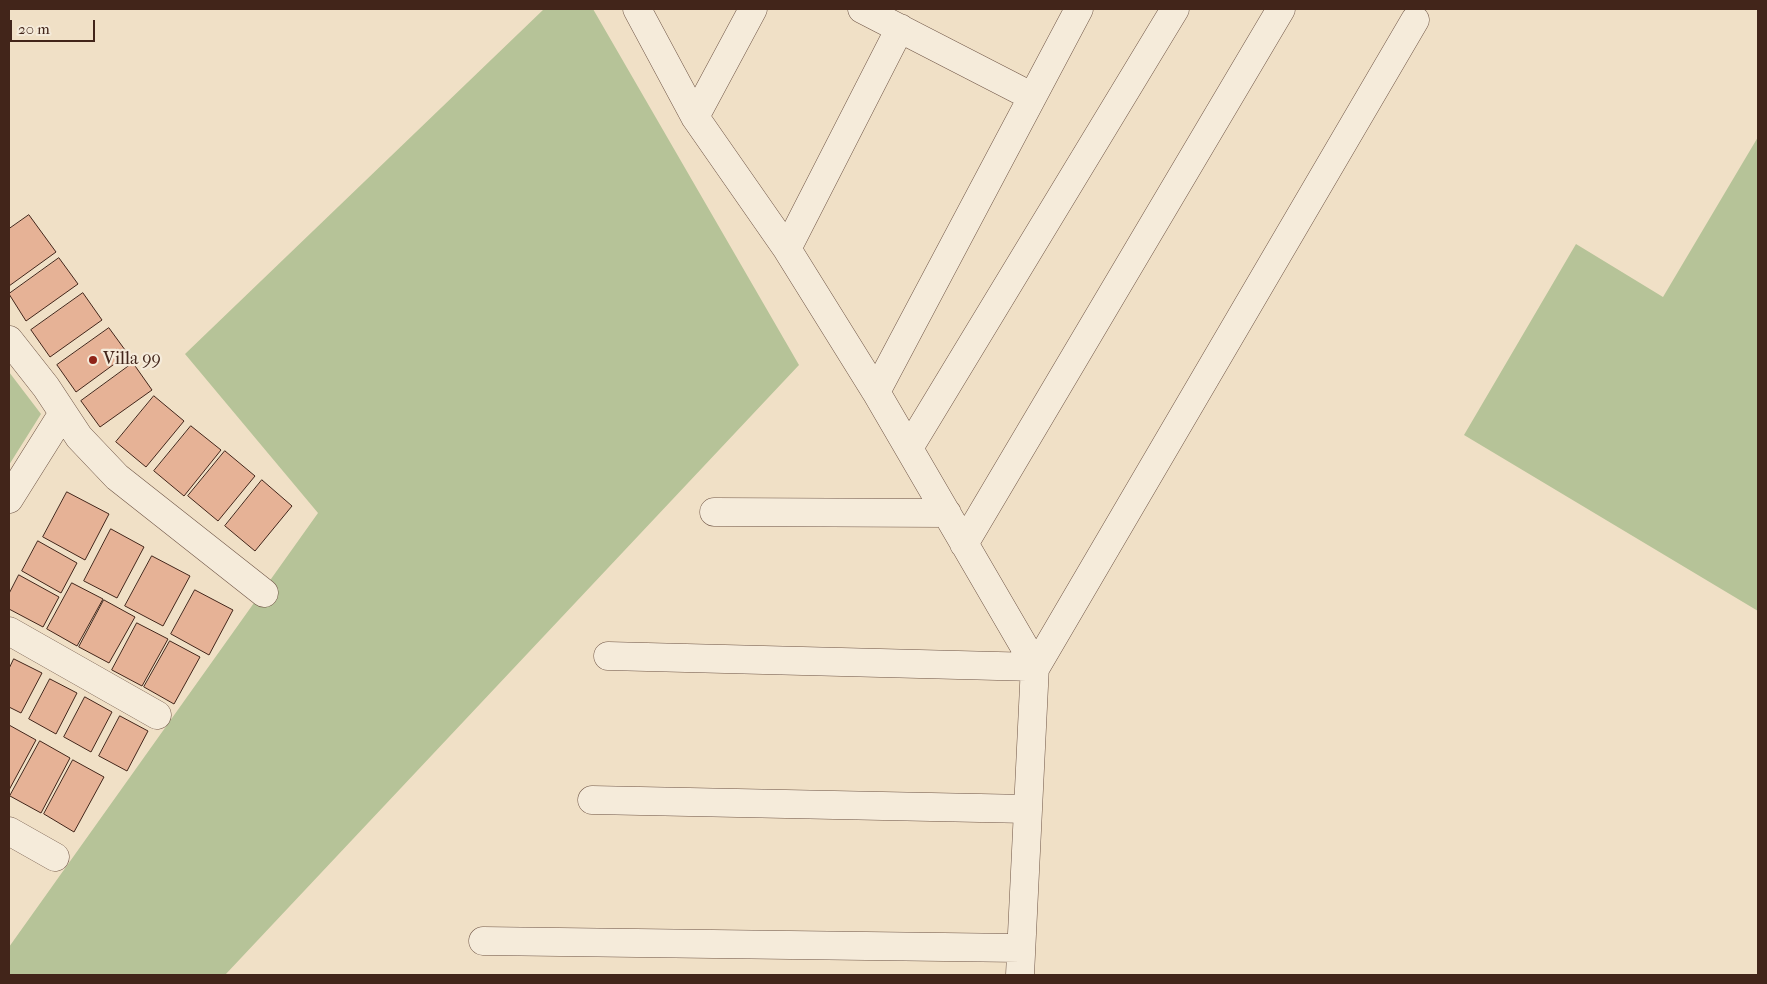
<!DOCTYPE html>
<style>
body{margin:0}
#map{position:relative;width:1767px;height:984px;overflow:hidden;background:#f0e0c6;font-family:"IM FELL French Canon",serif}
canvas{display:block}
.frame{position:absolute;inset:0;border:10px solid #42251a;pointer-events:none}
.scale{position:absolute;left:10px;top:20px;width:85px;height:22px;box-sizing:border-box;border:2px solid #42251a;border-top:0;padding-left:6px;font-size:15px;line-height:18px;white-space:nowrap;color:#42251a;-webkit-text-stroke:4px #f5ebda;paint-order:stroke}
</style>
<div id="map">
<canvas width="1767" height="984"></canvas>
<div class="frame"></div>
<div class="scale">20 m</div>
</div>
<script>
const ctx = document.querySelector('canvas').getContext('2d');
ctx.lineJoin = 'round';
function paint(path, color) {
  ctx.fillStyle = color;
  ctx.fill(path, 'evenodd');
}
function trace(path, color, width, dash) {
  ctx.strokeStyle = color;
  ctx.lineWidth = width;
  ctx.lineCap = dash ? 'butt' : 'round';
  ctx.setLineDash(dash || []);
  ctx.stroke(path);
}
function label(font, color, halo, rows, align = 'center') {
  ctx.font = font + ' "IM FELL French Canon",serif';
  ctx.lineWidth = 4.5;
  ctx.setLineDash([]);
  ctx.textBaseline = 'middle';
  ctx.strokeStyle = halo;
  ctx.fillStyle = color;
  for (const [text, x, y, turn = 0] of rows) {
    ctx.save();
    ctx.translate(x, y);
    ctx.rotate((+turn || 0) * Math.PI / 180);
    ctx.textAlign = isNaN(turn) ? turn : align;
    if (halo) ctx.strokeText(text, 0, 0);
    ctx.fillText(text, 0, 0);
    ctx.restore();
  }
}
paint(new Path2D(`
 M544,9H593L799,365L225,975H9V947L318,513L185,354Z
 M1758,137V611L1464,435L1576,244L1663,297Z
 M9,372L41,414L9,465Z`), '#b6c398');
const building = new Path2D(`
 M29,215L56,252L9,286V229Z
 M59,258L78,284L26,321L9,294Z
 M83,293L102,320L50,357L31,330Z
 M109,328L128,354L76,392L57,365Z
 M133,363L152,390L100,427L81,401Z
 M154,396L184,421L146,467L116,442Z
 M191,426L221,450L184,496L154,471Z
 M225,451L255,476L218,521L188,496Z
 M262,480L292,506L255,551L225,526Z
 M67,492L109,514L85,560L43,537Z
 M111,529L144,547L117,598L84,581Z
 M38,541L77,563L61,593L22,571Z
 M152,556L190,576L163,626L125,606Z
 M19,575L59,597L43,627L9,609V594Z
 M72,583L103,599L77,646L47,629Z
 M195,590L233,610L209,655L171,634Z
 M104,600L135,617L109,663L79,647Z
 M137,623L168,639L142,686L112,670Z
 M170,641L200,657L174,704L144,687Z
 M14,659L42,673L21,713L9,707V669Z
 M50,679L77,693L56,734L29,719Z
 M85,697L112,712L91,752L64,737Z
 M120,716L148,731L127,771L99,756Z
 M9,725L36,740L9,790Z
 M40,741L70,758L41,813L10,796Z
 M73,760L104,777L74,832L44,814Z`);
paint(building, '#e6b296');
trace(building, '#42251a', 1);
const minor = new Path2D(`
 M637,9L695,117L787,249L876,392L1035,665L1020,975
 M862,9L1031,96
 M695,117L753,9
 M787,249L900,28
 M9,340L46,387L79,437L117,477L264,593
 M876,392L1079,9
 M909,448L1175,9
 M9,499L63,413
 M714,512L947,513
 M964,544L1281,9
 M9,631L157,715
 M608,656L1036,667L1415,20
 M592,800L1028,809
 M9,831L55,857
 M483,941L1020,948`);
trace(minor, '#6e5445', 29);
trace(minor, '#f5ebda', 28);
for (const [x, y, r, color] of [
 [93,360,5,"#8f2418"]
]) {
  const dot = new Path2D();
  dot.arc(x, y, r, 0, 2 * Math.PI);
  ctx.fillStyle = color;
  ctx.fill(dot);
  trace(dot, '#f5ebda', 2);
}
label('18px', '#42251a', '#f5ebda', [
 ["Villa 99",103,360]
], 'left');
</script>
